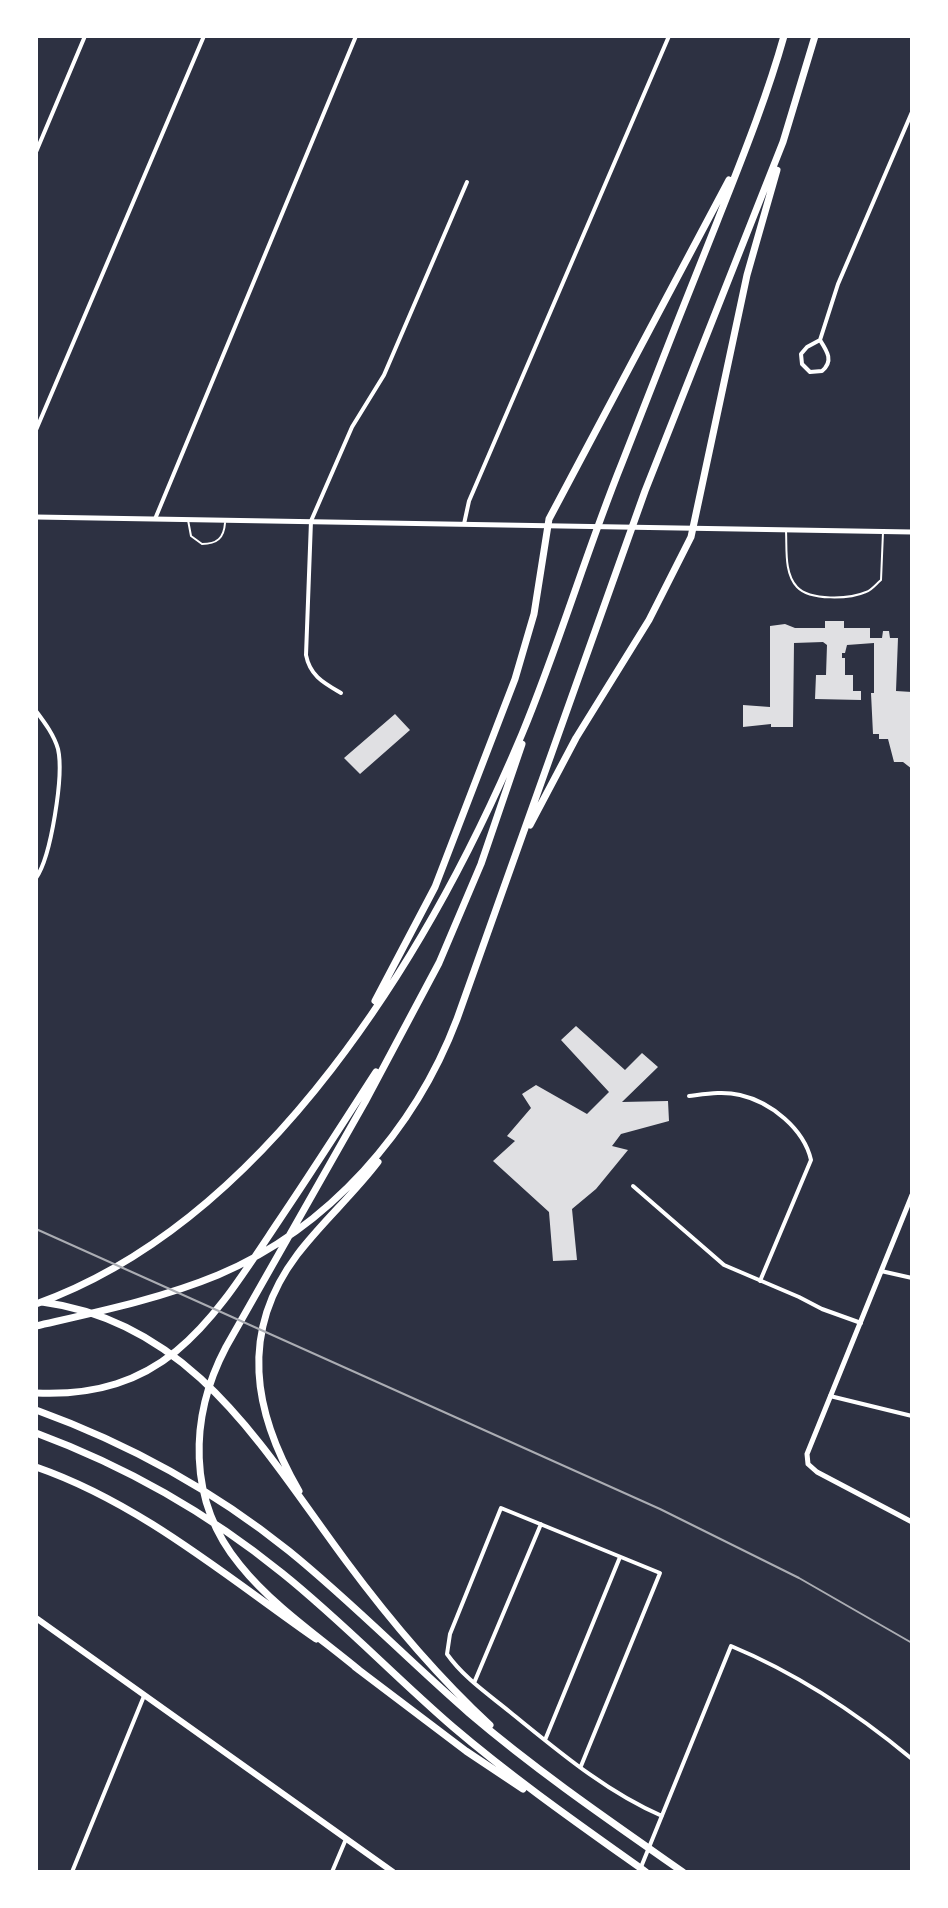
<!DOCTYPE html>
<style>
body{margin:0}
#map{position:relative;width:948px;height:1908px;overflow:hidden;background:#2d3142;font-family:"Exo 2",sans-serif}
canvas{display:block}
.frame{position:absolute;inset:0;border:38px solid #fff;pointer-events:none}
</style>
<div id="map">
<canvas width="948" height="1908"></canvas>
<div class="frame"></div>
</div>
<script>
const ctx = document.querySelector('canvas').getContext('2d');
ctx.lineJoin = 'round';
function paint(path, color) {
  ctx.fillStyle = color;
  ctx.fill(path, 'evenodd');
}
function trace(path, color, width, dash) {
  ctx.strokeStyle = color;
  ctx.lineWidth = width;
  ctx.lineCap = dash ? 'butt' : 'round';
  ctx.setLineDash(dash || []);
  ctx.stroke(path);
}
paint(new Path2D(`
 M825,621H844V628H870V638H882L883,631H889L890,638H898L896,691L912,692V769L903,762H894L888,739H879V734H873L871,693H874V643L847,645L845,653H842V658H845V675H853V691H861V700L815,699L816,675H826L827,645L823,642L794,643L793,727H771V724L743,727V705L770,707V626L785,624L795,628H825Z
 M395,714L410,730L360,774L344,758Z
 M576,1026L625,1070L642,1053L658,1067L622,1102L668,1101L669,1121L621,1134L612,1146L628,1150L596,1189L572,1209L577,1260L553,1261L549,1212L493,1161L515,1141L507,1136L531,1108L522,1094L536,1085L587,1114L609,1092L561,1040Z`), '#e0e0e3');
trace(new Path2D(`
 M188,520L191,536L202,544C217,544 224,538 225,523
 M786,531C787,549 784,573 797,587C810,601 850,599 866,592C872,590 876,584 881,580L883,532`), '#fff', 2);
trace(new Path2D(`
 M36,152L85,36
 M820,340L838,284L912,112
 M820,340C827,351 834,361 822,371L810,372L802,364L801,354L807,347Z
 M36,430L204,36
 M155,519L356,36
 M464,524L469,501L669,36
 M341,693C324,683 310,676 306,655L311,521L352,427L384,375L467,182
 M36,711C45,723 54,735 58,749C64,775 51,857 36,878
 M689,1096C706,1094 723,1091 740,1095C771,1102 804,1129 811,1160L760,1281
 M633,1186L724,1265L799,1297L822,1309L861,1323
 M881,1271L912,1278
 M830,1396L912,1416
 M474,1683L541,1524
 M545,1740L620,1557
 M581,1766L660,1573L501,1508L450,1634L447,1654C464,1678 488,1694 510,1712C557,1750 606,1792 662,1816
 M72,1872L144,1696
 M332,1872L346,1839
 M639,1872L731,1646C796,1673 858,1714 912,1759`), '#fff', 4);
trace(new Path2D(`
 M36,517L912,532
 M912,1195L807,1454L808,1464L817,1472L912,1522`), '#fff', 5);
trace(new Path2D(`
 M36,1618L393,1872`), '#fff', 6);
trace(new Path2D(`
 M530,825L576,738L649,620L691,537L747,275L777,170
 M375,1001L435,887L515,679L534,614L549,519L729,180
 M42,1302C193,1322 263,1449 346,1561C389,1619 437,1676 490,1725
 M36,1304C268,1221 431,950 522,734C559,645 586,552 622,463C653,383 685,302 717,222C741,161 766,100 784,36
 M36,1326C97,1312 160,1299 218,1275C329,1228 415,1130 457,1019L645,491L783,142L815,36
 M36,1393C166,1399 212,1321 276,1225C310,1175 343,1123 376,1072
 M36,1410C127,1443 213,1490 289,1551C352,1602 408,1660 469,1713C537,1771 610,1821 683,1872
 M36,1433C125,1466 208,1513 282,1573C342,1621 395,1677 453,1727C514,1779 580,1825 646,1872
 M36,1467C140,1503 227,1577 316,1639
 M299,1491C253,1412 239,1332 297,1255C322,1222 353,1195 378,1162
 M355,1667L466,1751L523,1789
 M359,1670C319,1637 272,1605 240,1565C187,1501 189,1417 226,1347L365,1102L439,963L481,864L522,744`), '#fff', 7);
trace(new Path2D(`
 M36,1229L660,1509L799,1578L912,1643`), '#abadb3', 2);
</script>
